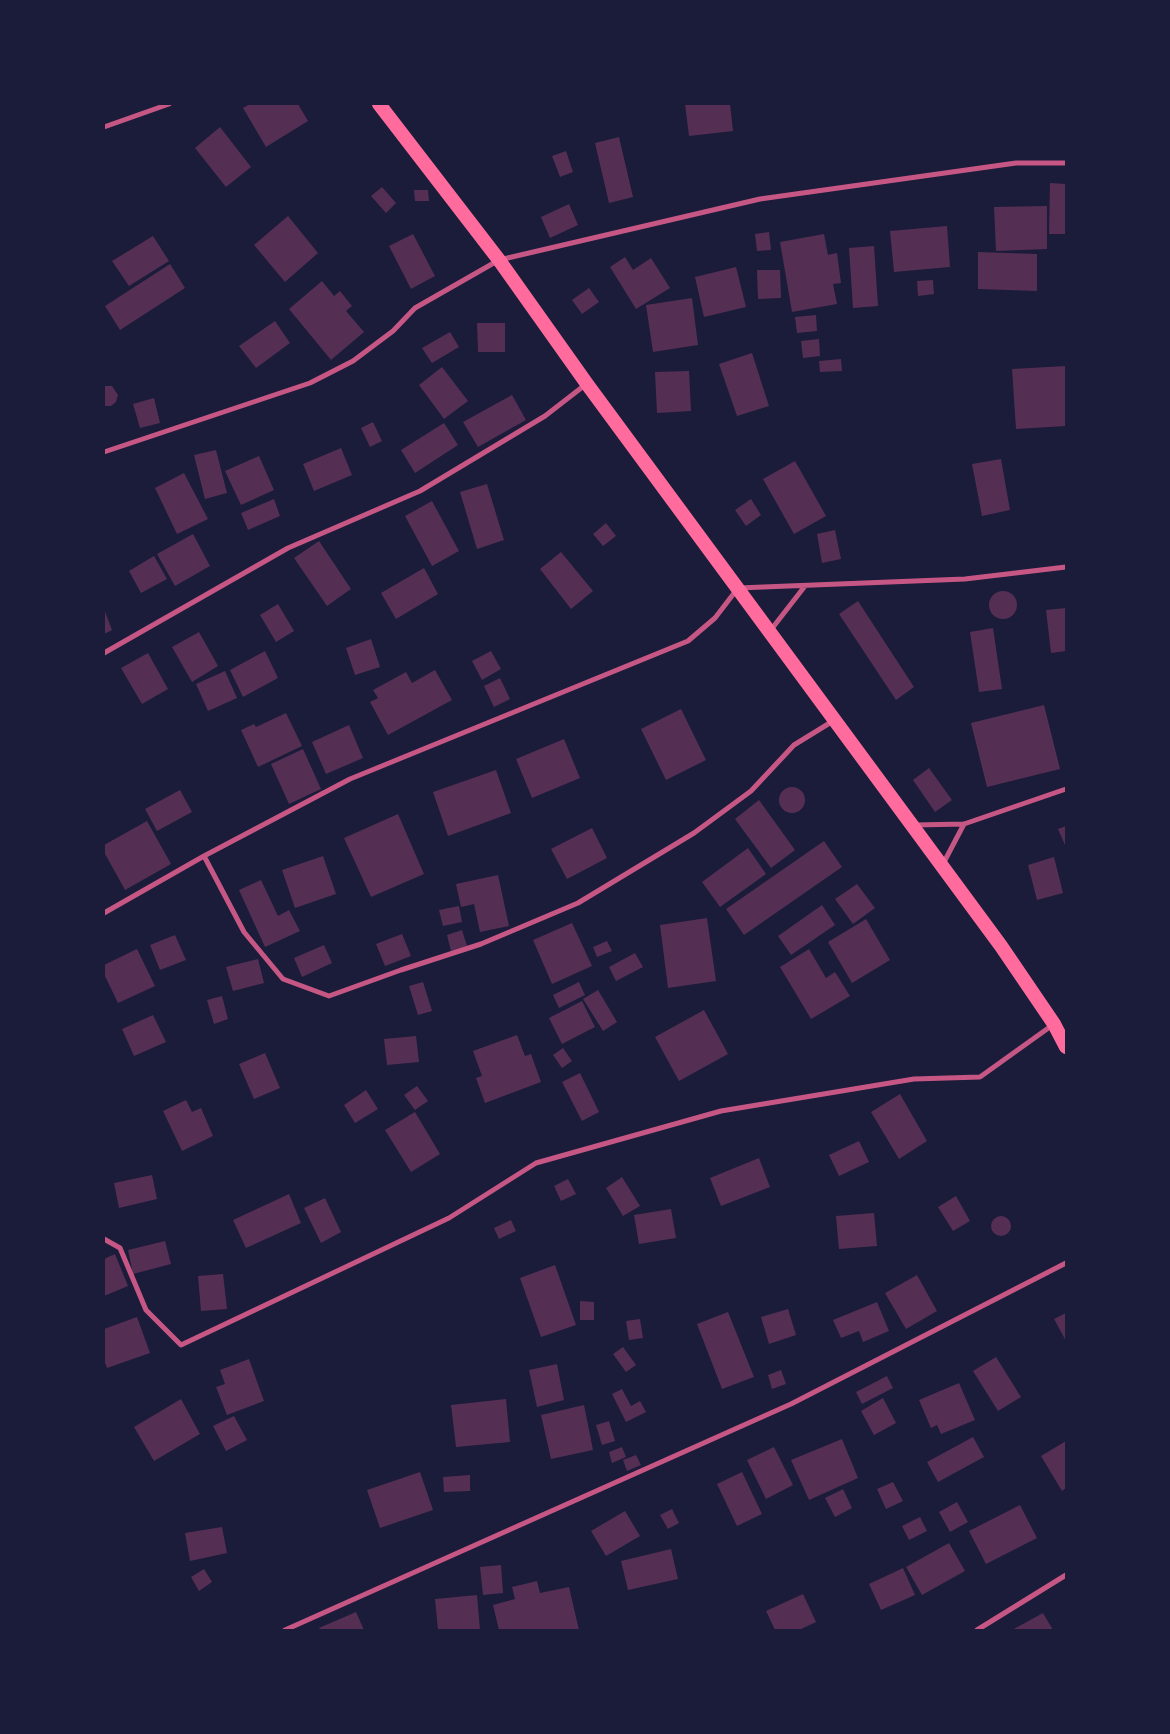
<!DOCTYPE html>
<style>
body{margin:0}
#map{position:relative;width:1170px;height:1734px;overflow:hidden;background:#1b1b3a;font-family:Quicksand,sans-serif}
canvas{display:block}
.frame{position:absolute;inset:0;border:105px solid #1b1b3a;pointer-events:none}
</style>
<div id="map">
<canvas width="1170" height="1734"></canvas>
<div class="frame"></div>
</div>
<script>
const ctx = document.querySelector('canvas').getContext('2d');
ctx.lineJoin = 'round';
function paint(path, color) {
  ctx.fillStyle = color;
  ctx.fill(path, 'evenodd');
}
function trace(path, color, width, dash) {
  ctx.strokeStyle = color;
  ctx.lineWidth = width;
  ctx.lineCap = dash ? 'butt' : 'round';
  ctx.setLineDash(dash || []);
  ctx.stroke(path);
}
paint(new Path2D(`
 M250,104H298L308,121L266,147L243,108Z
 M685,104H730L733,131L689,136Z
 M220,127L251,167L226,187L195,148Z
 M619,137L633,197L609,203L595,143Z
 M566,151L573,172L560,177L552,156Z
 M1050,183L1066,184V234H1049Z
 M382,187L396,203L386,213L371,196Z
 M414,190H428L429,201H415Z
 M569,204L578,225L550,238L541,217Z
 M1047,206V249L996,251L994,207Z
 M288,216L318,253L285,282L254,245Z
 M947,226L950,267L894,272L890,231Z
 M769,232L771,250L757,251L755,234Z
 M413,234L435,276L411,289L389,246Z
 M824,234L828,255L837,253L841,283L833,284L837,304L792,312L780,242Z
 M153,236L169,261L129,286L112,261Z
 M874,246L878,306L853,308L849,248Z
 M978,252L1037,254V291L978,289Z
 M625,257L633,270L651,258L670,288L636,309L610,267Z
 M170,264L185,288L120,330L105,306Z
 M736,267L746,307L704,317L695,277Z
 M757,270H780L781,298L758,299Z
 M933,280L934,294L918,296L917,281Z
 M322,281L334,296L340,291L352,306L346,311L364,332L331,360L289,309Z
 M589,288L599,302L582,314L572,300Z
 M692,298L698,345L653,352L646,305Z
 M816,315L817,331L797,333L795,317Z
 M275,321L290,343L256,368L239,346Z
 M477,323H505V352H478Z
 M450,332L459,347L432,363L422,348Z
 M819,339L820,356L803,358L801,341Z
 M752,353L769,406L737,416L719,364Z
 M841,359L842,371L820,372L819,361Z
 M1066,366V426L1016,429L1012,369Z
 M442,367L468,401L444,419L419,385Z
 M689,371L691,411L657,413L655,372Z
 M104,386H112L118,395L116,402L111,406H104Z
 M512,395L526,420L478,447L463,422Z
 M154,398L160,423L140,428L133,404Z
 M373,422L382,441L370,447L361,428Z
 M444,423L458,445L415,473L401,450Z
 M341,448L352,475L314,491L303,464Z
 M216,450L227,493L205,499L194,455Z
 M259,456L274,490L241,505L225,471Z
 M1001,459L1010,510L982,516L972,464Z
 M795,461L826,516L794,534L763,479Z
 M184,473L208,519L177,534L155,488Z
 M487,484L504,540L477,549L460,492Z
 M274,499L280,516L248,530L241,513Z
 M751,499L761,515L746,526L735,510Z
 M432,501L459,551L432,566L405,516Z
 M606,523L616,536L603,546L593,534Z
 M835,530L841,559L822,563L817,534Z
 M193,534L210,566L175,586L157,554Z
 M319,541L351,589L327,606L294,558Z
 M561,552L593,591L571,609L540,569Z
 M154,556L167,579L141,593L129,571Z
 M424,568L438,594L396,619L381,593Z
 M989 605a14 14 0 1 1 28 0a14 14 0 1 1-28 0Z
 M858,601L914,687L896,700L839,614Z
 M278,604L294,631L276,642L260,615Z
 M1066,608V651L1051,653L1046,610Z
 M104,609L112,630L104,634Z
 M993,628L1002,689L979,692L970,632Z
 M199,632L218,666L192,682L172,647Z
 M371,639L380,667L355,675L346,648Z
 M265,651L278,678L243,697L230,670Z
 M491,651L501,669L482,680L472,661Z
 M148,653L168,689L142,704L121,668Z
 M435,670L452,700L388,735L370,702L378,698L373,690L406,672L412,683Z
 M225,671L237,698L208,711L196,684Z
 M500,678L510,699L494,707L484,686Z
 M1044,705L1060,769L987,787L971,723Z
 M681,709L706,760L666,780L641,729Z
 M286,713L302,746L258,767L241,730L254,724L256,727Z
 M349,725L363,758L326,774L312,742Z
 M564,739L580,778L532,798L516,759Z
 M303,749L321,789L289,804L271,764Z
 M929,768L952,800L935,812L913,780Z
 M496,770L511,813L448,836L433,792Z
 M779 800a13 13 0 1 1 26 0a13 13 0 1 1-26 0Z
 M180,790L192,812L157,831L145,809Z
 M759,800L795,850L771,868L735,819Z
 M398,814L424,874L371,897L344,838Z
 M147,821L171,864L125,890L104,852V845Z
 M1066,826V844L1065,845L1058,829Z
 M592,828L607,858L567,879L551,849Z
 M824,841L842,867L744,935L726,909Z
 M748,848L766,874L720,907L702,882Z
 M323,856L336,894L295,908L282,870Z
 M1054,857L1063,893L1037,900L1028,865Z
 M498,875L509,926L480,932L474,904L461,907L456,884Z
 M261,880L278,916L289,910L300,931L265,947L239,890Z
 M857,884L875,908L853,924L835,899Z
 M822,905L835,925L791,955L778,936Z
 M459,906L462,922L443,926L439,910Z
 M707,918L716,981L668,988L660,925Z
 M866,919L890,960L852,983L828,942Z
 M572,923L592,966L552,984L533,940Z
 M462,930L467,946L451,951L447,935Z
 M402,934L411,956L385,966L376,944Z
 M175,935L186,960L160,970L150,945Z
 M607,941L612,951L597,957L593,947Z
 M324,945L332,963L302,977L294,958Z
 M137,949L155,986L118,1003L104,974V965Z
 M809,949L826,978L835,972L850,996L811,1019L780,967Z
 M635,953L643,967L616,981L609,967Z
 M258,959L264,983L233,991L226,967Z
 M423,982L432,1011L418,1015L409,986Z
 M579,982L585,995L559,1008L553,995Z
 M598,990L617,1022L603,1031L583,999Z
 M222,996L228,1019L214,1024L207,1000Z
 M582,1001L595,1027L562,1044L549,1018Z
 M704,1010L728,1054L679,1081L655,1037Z
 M153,1015L166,1042L134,1056L122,1029Z
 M517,1035L525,1056L531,1054L541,1082L485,1103L476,1078L482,1076L473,1051Z
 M416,1036L419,1062L387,1065L384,1039Z
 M563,1048L572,1061L562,1068L553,1055Z
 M265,1053L280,1088L254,1099L239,1064Z
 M580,1073L599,1112L582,1121L562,1082Z
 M417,1086L428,1101L415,1110L404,1095Z
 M366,1090L378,1109L355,1123L344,1105Z
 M900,1094L927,1141L899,1159L871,1112Z
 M186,1100L192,1112L201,1108L213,1136L182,1151L163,1111Z
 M415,1112L440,1154L411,1172L385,1130Z
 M859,1141L869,1162L839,1176L829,1155Z
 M759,1158L770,1187L721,1206L710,1178Z
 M152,1175L157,1199L119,1208L114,1183Z
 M622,1177L640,1206L623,1216L606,1188Z
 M568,1179L576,1194L561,1201L554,1186Z
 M289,1194L301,1223L246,1248L233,1220Z
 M956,1196L970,1221L953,1231L938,1207Z
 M325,1198L341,1232L321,1243L304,1208Z
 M671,1209L676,1238L639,1244L634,1215Z
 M874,1213L877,1246L839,1249L836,1216Z
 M991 1226a10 10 0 1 1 20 0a10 10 0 1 1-20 0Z
 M511,1220L516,1231L499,1239L494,1228Z
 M165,1241L171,1264L133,1274L128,1250Z
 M115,1254L128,1286L104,1296V1259Z
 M555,1265L576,1325L541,1337L520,1278Z
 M223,1274L227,1309L201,1311L198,1276Z
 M917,1275L937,1311L906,1329L885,1293Z
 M580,1301L594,1302V1320H580Z
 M877,1302L889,1331L863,1342L859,1331L841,1338L833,1320Z
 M788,1309L796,1335L769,1344L761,1317Z
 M728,1312L754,1377L722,1389L697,1324Z
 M1066,1313V1341L1054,1319Z
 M137,1317L150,1353L107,1368L104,1360V1329Z
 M640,1319L643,1338L629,1340L626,1321Z
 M623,1347L636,1365L626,1372L613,1354Z
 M996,1357L1021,1397L998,1411L973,1371Z
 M249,1359L264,1401L227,1415L216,1387L225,1384L220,1370Z
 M557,1364L564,1400L537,1407L529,1370Z
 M781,1370L786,1384L772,1389L768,1375Z
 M887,1376L893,1388L862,1404L856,1392Z
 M959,1383L975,1420L941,1434L937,1425L931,1428L919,1400Z
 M622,1389L631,1406L640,1401L646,1412L626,1422L612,1394Z
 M883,1398L896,1423L874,1435L861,1411Z
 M181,1399L200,1434L154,1461L134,1427Z
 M506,1399L510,1442L456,1447L451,1405Z
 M584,1405L593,1450L551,1459L541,1415Z
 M234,1416L247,1440L226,1451L213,1426Z
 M609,1421L615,1441L602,1445L596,1425Z
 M973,1437L984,1457L938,1482L927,1462Z
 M842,1439L858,1478L809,1500L791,1460Z
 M1066,1441V1488L1062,1491L1041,1456Z
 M622,1447L626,1457L612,1463L609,1452Z
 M774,1447L793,1485L766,1499L747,1460Z
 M636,1455L641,1465L627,1471L623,1460Z
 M420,1472L433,1510L380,1528L367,1490Z
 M742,1472L762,1514L737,1526L717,1484Z
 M470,1475V1491L444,1492L443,1477Z
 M893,1482L903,1501L886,1509L877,1489Z
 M843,1489L852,1508L835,1517L825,1498Z
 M957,1502L968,1522L950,1532L939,1512Z
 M1020,1505L1037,1538L986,1564L969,1531Z
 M672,1509L679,1523L668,1529L660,1515Z
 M625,1511L640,1536L606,1556L591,1531Z
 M920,1517L927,1531L909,1540L902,1526Z
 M222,1527L227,1553L190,1561L185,1533Z
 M949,1543L965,1571L922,1595L906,1567Z
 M671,1549L678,1579L628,1590L621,1561Z
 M501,1565L503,1593L483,1595L480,1567Z
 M903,1568L915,1595L881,1610L869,1584Z
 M204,1569L212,1582L199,1591L191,1577Z
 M537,1581L540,1593L569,1587L579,1630H499L493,1605L515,1599L512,1587Z
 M803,1594L816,1622L799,1630H775L766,1611Z
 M477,1595L480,1630H438L435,1599Z
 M356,1612L364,1630H321L319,1628Z
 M1043,1613L1053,1630H1012Z`), '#542f53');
trace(new Path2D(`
 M104,127L169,104
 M104,452L310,383L353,361L393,331L415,308L499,260L760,199L1016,163H1066
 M770,631L805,586
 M104,653L288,548L420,491L545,416L585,385
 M915,825L964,824L1066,789
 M204,856L244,932L283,979L329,996L401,970L481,944L578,903L694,833L751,791L794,745L833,721
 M943,864L964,824
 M104,913L204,856L350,779L688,641L715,618L738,588L965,579L1066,567
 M104,1239L120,1248L146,1310L181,1345L449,1218L536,1163L721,1111L914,1079L980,1077L1054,1024
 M285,1630L791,1404L1066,1263
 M977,1630L1066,1575`), '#c65784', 5);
trace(new Path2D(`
 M379,104L499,260L587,384L1001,946L1054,1024L1066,1047`), '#ff6b9d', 14);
</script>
